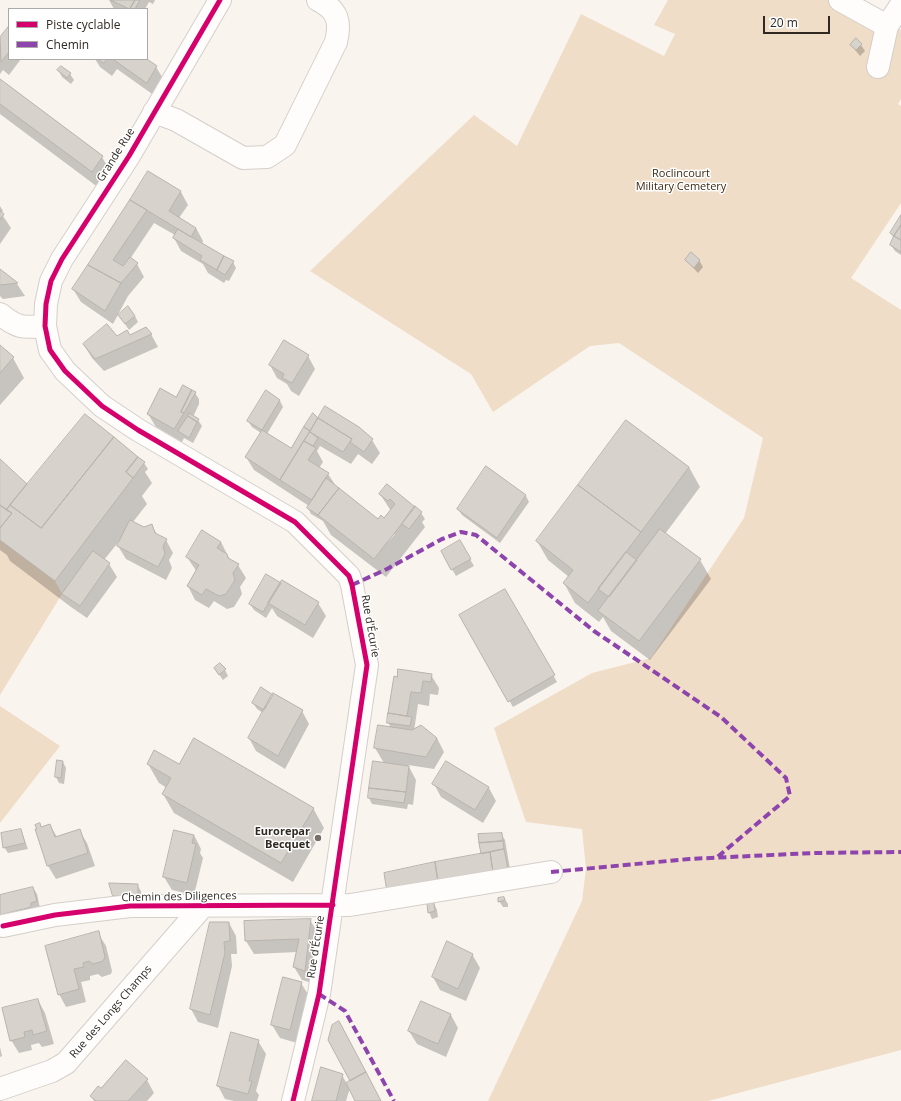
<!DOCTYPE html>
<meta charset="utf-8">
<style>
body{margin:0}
#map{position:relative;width:901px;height:1101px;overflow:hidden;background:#f9f4ee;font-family:"Open Sans",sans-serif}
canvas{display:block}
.legend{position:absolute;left:8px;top:8px;width:140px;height:52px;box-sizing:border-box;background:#fff;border:1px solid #aca9a7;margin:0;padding:5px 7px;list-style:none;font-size:12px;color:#2f2922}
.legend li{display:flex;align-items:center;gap:8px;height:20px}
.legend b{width:20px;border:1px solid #aca9a7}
.scale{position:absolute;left:763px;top:16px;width:67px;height:18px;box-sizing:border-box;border:2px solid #2f2922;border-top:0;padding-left:5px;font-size:12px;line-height:14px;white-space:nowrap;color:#2f2922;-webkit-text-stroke:3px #fff;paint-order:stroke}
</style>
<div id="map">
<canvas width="901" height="1101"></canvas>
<ul class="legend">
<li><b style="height:5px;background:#d6006c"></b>Piste cyclable</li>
<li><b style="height:5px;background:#8e44ad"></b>Chemin</li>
</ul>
<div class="scale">20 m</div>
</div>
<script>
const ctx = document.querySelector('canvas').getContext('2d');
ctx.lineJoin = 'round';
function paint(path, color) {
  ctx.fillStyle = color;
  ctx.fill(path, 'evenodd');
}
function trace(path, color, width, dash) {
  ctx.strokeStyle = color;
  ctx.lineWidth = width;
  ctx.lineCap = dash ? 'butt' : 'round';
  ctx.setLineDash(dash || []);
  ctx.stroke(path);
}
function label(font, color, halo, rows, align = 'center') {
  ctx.font = font + ' "Open Sans",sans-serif';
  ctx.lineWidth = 3;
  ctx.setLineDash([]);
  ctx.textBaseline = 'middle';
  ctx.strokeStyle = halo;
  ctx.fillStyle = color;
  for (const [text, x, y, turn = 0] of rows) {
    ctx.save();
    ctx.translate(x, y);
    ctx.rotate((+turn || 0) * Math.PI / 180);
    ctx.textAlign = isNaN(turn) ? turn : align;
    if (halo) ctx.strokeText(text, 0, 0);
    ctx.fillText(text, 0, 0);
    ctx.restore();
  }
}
paint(new Path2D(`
 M668,0H840L887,26L901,30V99L898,104L901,106V203L851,278L901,310V1050L708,1101H488L582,901L586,869L582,829L526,822L494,728L592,673L651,658L744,518L763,438L619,343L590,346L493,412L471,374L310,271L474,115L517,146L581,14L664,56L675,34L654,25Z
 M0,540L55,581L62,594L0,695Z
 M0,706L60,746L0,823Z`), '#efddc7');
paint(new Path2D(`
 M109,0H155L153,4L149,2L145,9H114Z
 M9,28V59H21L9,75L3,70L0,74V39Z
 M851,45H861L865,51L860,56Z
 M95,59H146L156,67L164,80L155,96L117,69L112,76L100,67Z
 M59,71L70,74L74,80L71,84L62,77Z
 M0,79L102,157L113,176L103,191L0,114Z
 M148,172L181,192L188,205L179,218L196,228L203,241L202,244L233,262L236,268L229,281L226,280L224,283L208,273L203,264L181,251L174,238L175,235L154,223L130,259L137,264L144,277L128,296L113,324L81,302L73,289Z
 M0,206L3,211L1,213L11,228L0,244Z
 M901,216V255L895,251L891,245L894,238L891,233Z
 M686,260H699L703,267L698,273Z
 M0,270L17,284L25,296L3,299L0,296Z
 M119,315L135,316L138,322L129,330Z
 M151,334L158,347L104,371L92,358L84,345L117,337Z
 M0,347L13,358L24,378L0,405Z
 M308,356L315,369L299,396L291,391L287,384L277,378L270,365Z
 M183,387L195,393L199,399V404L193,417L198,420L202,426L193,443L184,438L182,442L156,427L148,414L176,399Z
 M266,392L280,401L283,407L267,434L291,450L313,415L319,419L372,440L380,453L372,464L358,454L351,464L320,446L317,451L323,462L319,468L328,474L336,486L378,520L385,519L391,511L380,494L421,513L425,519L422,522L425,527L386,577L331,535L323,521L311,514L308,508L309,506L254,470L246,457L261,433L252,427L248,421ZM392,534H395L388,542H387Z
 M0,460L27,486L144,463L148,469L145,472L152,483L142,496L147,504L133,522L144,528L152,526L158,536L166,540L173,553L169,560L172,568L166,580L126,559L118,546L120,540L104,560L109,564L117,577L87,618L71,607L10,561L7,555L0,550Z
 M689,467L700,487L665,534L700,560L711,579L650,660L611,631L603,617L599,622L575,603L564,583L569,577L548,560L537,541Z
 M487,468L526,496L529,502L500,543L462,515L458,509Z
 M221,542L230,560L238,565L246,578L240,587L242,594L234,607L227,609L214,601L209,608L195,600L188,586L197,572L187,557Z
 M460,542L474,566L456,576L442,552Z
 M267,576L318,603L326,616L313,638L277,616L272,608L266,618L254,610L250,604Z
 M505,590L557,682L513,707L460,616Z
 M215,669L225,670L228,676L223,680Z
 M431,675L439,688L438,695L430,694L429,706L418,704L414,731L437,738L444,752L434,769L408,765L416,780L413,805L408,804L407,809L372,804L369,798L384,763L375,748L391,728L388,722L395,677Z
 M253,703L302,711L309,724L285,769L256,751L249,738L263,713L257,709Z
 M63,762L66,768L64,784L59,783L56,777Z
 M447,762L489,788L496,801L483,823L441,797L434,784Z
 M148,764L179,766L313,808L324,828L293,882L174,813L163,794L167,788L159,783Z
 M50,825L57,837L79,830L87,843L95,866L56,879L48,866L37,826L41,828Z
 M21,830L28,849L8,853L4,847Z
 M175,831L194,835L201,849L200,853L203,858L194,895L172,890L164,877Z
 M501,834L505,840L511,875L482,854Z
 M137,885L141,891V902H117L114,896Z
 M33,888L37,894L40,908L0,921V896Z
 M504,898L508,904V907H503L499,901Z
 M434,904L437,910L438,917L432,919L429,912Z
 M310,920L318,933L312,983L302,980L294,967L297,952L254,954L246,941Z
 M229,923L236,936L237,954H231L232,966L218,1028L198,1022L191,1009Z
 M98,933L106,946L112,971L111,974L102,977L98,974L90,976V980L81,982L86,1002L66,1007L59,994L46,947Z
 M472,954L480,968L466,1001L440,990L433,977Z
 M301,983L309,996L297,1043L280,1038L272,1025Z
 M38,1000L45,1013L54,1044L42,1047L39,1043L31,1045L32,1050L19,1053L11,1040Z
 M451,1015L458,1028L446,1057L417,1044L409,1031Z
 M258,1041L266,1054L256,1091L259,1095L257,1101H234L225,1099L218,1086Z
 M0,1047L2,1056L0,1057Z
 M342,1075L347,1084L369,1080L381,1101H356L350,1088L346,1101H313Z
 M147,1080L154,1093L147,1101H94L91,1096L101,1089Z`), '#0003');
const building = new Path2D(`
 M111,0H135L130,9Z
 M135,0H140L135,9H130Z
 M9,26V52L1,62L0,37Z
 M856,38L862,44L856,50L850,45Z
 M98,59H107L104,63Z
 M113,59H147L157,66L147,83Z
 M61,66L71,73L67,78L57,70Z
 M0,79L103,156L92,172L0,104Z
 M148,171L181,191L169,211L196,228L191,237L130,200Z
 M130,200L147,210L113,260L123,266L130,257L138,263L121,283L88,265Z
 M0,211L4,214L0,220Z
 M901,215V225L894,236L890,233Z
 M901,225V240L894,236Z
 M178,229L224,256L217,270L200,260L202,256L173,238Z
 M894,236L901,240V252L890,245Z
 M691,252L700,260L694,268L685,260Z
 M224,256L234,261L225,275L217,270Z
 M88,265L121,283L105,311L72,289Z
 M0,269L18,283L0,285Z
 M128,306L135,316L125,324L118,315Z
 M107,324L117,336L127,330L130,335L146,327L152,334L95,359L83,344Z
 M284,340L309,355L292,383L282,378L284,374L269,365Z
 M0,345L14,357L0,373Z
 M183,385L192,390L181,412L184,413L174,429L147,414L160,388L176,397Z
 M192,390L196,392L184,413L181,412Z
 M266,390L280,400L262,430L247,421Z
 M325,406L359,427L373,439L364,452L350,442L352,439L318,418Z
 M189,413L199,419L197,422L188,416Z
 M313,413L318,418L310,431L304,427Z
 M85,414L114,437L41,528L10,505Z
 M188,416L197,422L189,438L178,431Z
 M318,418L352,439L343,452L310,432Z
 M626,420L689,467L641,532L578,485Z
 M304,427L310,431L280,480L245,457L262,430L291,448Z
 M310,432L318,438L313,446L304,441Z
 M114,437L138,457L126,472L133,478L55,581L0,540V528L12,513L6,510L10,505L41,528Z
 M304,441L316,448L308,460L329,473L312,500L280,480Z
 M138,457L145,462L133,478L126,472Z
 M0,459L27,484L6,510L0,505Z
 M486,466L526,495L497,538L457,509Z
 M326,478L339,488L318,515L307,508Z
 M387,484L415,507L374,559L318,515L339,488L378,519L381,515L384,518L395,504L390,499L388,501L379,494Z
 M578,485L641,532L588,603L563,583L573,570L536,541Z
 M0,505L12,513L0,528Z
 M415,506L422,512L409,529L402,524Z
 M130,520L144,527L152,524L155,533L167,539L163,546L165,554L158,567L117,546Z
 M660,529L701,559L639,641L598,611Z
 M202,530L221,542L217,548L227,554L228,558L239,564L233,573L235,580L226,594L219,596L206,589L202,595L187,586L199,565L186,557Z
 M460,540L471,559L451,570L441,551Z
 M93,551L110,563L80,606L62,594Z
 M626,552L637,560L609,597L598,589Z
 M266,574L281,583L263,612L249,604Z
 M282,580L319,602L305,625L268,603Z
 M505,589L555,675L508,702L459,615Z
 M220,663L226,669L219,675L214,668Z
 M398,669L432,674L431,682L423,681L421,693L411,692L407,716L388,713L394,676L397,677Z
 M261,687L273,695L264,710L252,703Z
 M273,693L303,710L278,756L248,738Z
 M388,713L412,717L410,726L387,723Z
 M378,725L412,730L421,725L437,738L426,757L374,748Z
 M194,738L314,808L281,863L162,794L171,778L147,764L154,750L179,764Z
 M57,760L63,761L61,778L55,777Z
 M373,761L409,766L406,792L369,788Z
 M446,761L489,787L475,810L432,784Z
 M369,788L406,792L404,803L368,798Z
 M40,823L41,827L50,824L55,837L80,829L88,853L47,866L35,829H37L35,825Z
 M21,829L25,843L3,848L1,833Z
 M174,830L194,835L192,843L196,844L187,883L163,877Z
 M502,833L503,841L479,843L478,834Z
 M503,841L504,849L481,854L479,843Z
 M504,849L508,869L493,872L490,852Z
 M490,852L493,872L438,882L435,862Z
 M435,862L438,882L387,892L384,873Z
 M109,883L138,884V896H113Z
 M33,887L37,901L31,903V907L0,915V895Z
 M504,897L505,900L498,902V898Z
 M434,903L435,911L428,913L427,904Z
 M311,919L305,971L293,967L299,939L245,941L244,921Z
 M210,922H229L230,941L224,942L225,953L210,1015L190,1009Z
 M99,931L105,957L103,961L93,964L89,961L83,963L84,967L74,969L79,989L58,995L45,946Z
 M447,941L473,954L458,989L432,977Z
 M283,977L302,982L290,1030L271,1025Z
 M38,999L47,1031L33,1035L32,1030L24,1032L25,1037L10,1041L2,1008Z
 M421,1001L451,1014L438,1044L408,1031Z
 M339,1021L366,1072L350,1081L328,1040L332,1025Z
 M231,1032L259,1040L249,1081H252L248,1094L217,1086Z
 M126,1060L148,1079L128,1101H96L90,1096L98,1086L101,1088Z
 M321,1067L343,1074L336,1101H312Z
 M366,1072L381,1101H355L346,1083Z`);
paint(building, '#d7d2cc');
trace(building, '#b8b3ad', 1);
const minor = new Path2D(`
 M220,0L129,156L62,259L51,281L46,304L45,326L50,350L65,371L102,406L138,430L295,522L349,576L352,585L367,665L319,994L293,1101
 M840,0L887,26
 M878,67L887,26L901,5
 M154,112L176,120L243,158L267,157L285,145L336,42C341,22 338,10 318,0
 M0,314C17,328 23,328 45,326
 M3,926L55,915L130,906L350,905L551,872
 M0,1089L52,1071L66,1063L202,907`);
trace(minor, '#d4cfc9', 24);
trace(minor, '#fefdfc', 22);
trace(new Path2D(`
 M352,585L387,569L442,539L461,532L476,535L594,631L721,717L786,778L790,796L715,859
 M551,872L689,859L813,853L901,852
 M319,994L345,1011L394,1101`), '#8e44ad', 4, [8, 4]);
trace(new Path2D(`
 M220,0L129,156L62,259L51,281L46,304L45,326L50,350L65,371L102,406L138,430L295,522L349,576L352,585L367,665L319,994L293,1101
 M3,926L55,915L130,906L333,905`), '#d6006c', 5);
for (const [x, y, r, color] of [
 [318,838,4,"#767069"]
]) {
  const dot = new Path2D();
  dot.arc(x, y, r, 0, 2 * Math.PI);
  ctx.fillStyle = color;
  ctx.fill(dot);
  trace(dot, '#fff', 1.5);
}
label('11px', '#2f2922', '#fff', [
 ["Grande Rue",116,155,-58],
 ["Rue d'Écurie",370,626,80],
 ["Chemin des Diligences",179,897,-1],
 ["Rue d'Écurie",316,947,-81],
 ["Rue des Longs Champs",111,1012,-49]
]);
label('11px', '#3b2912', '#fff', [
 ["Roclincourt",681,174],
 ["Military Cemetery",681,187]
]);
label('bold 11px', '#2f2922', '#fff', [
 ["Eurorepar",310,832],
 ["Becquet",310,845]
], 'right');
</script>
